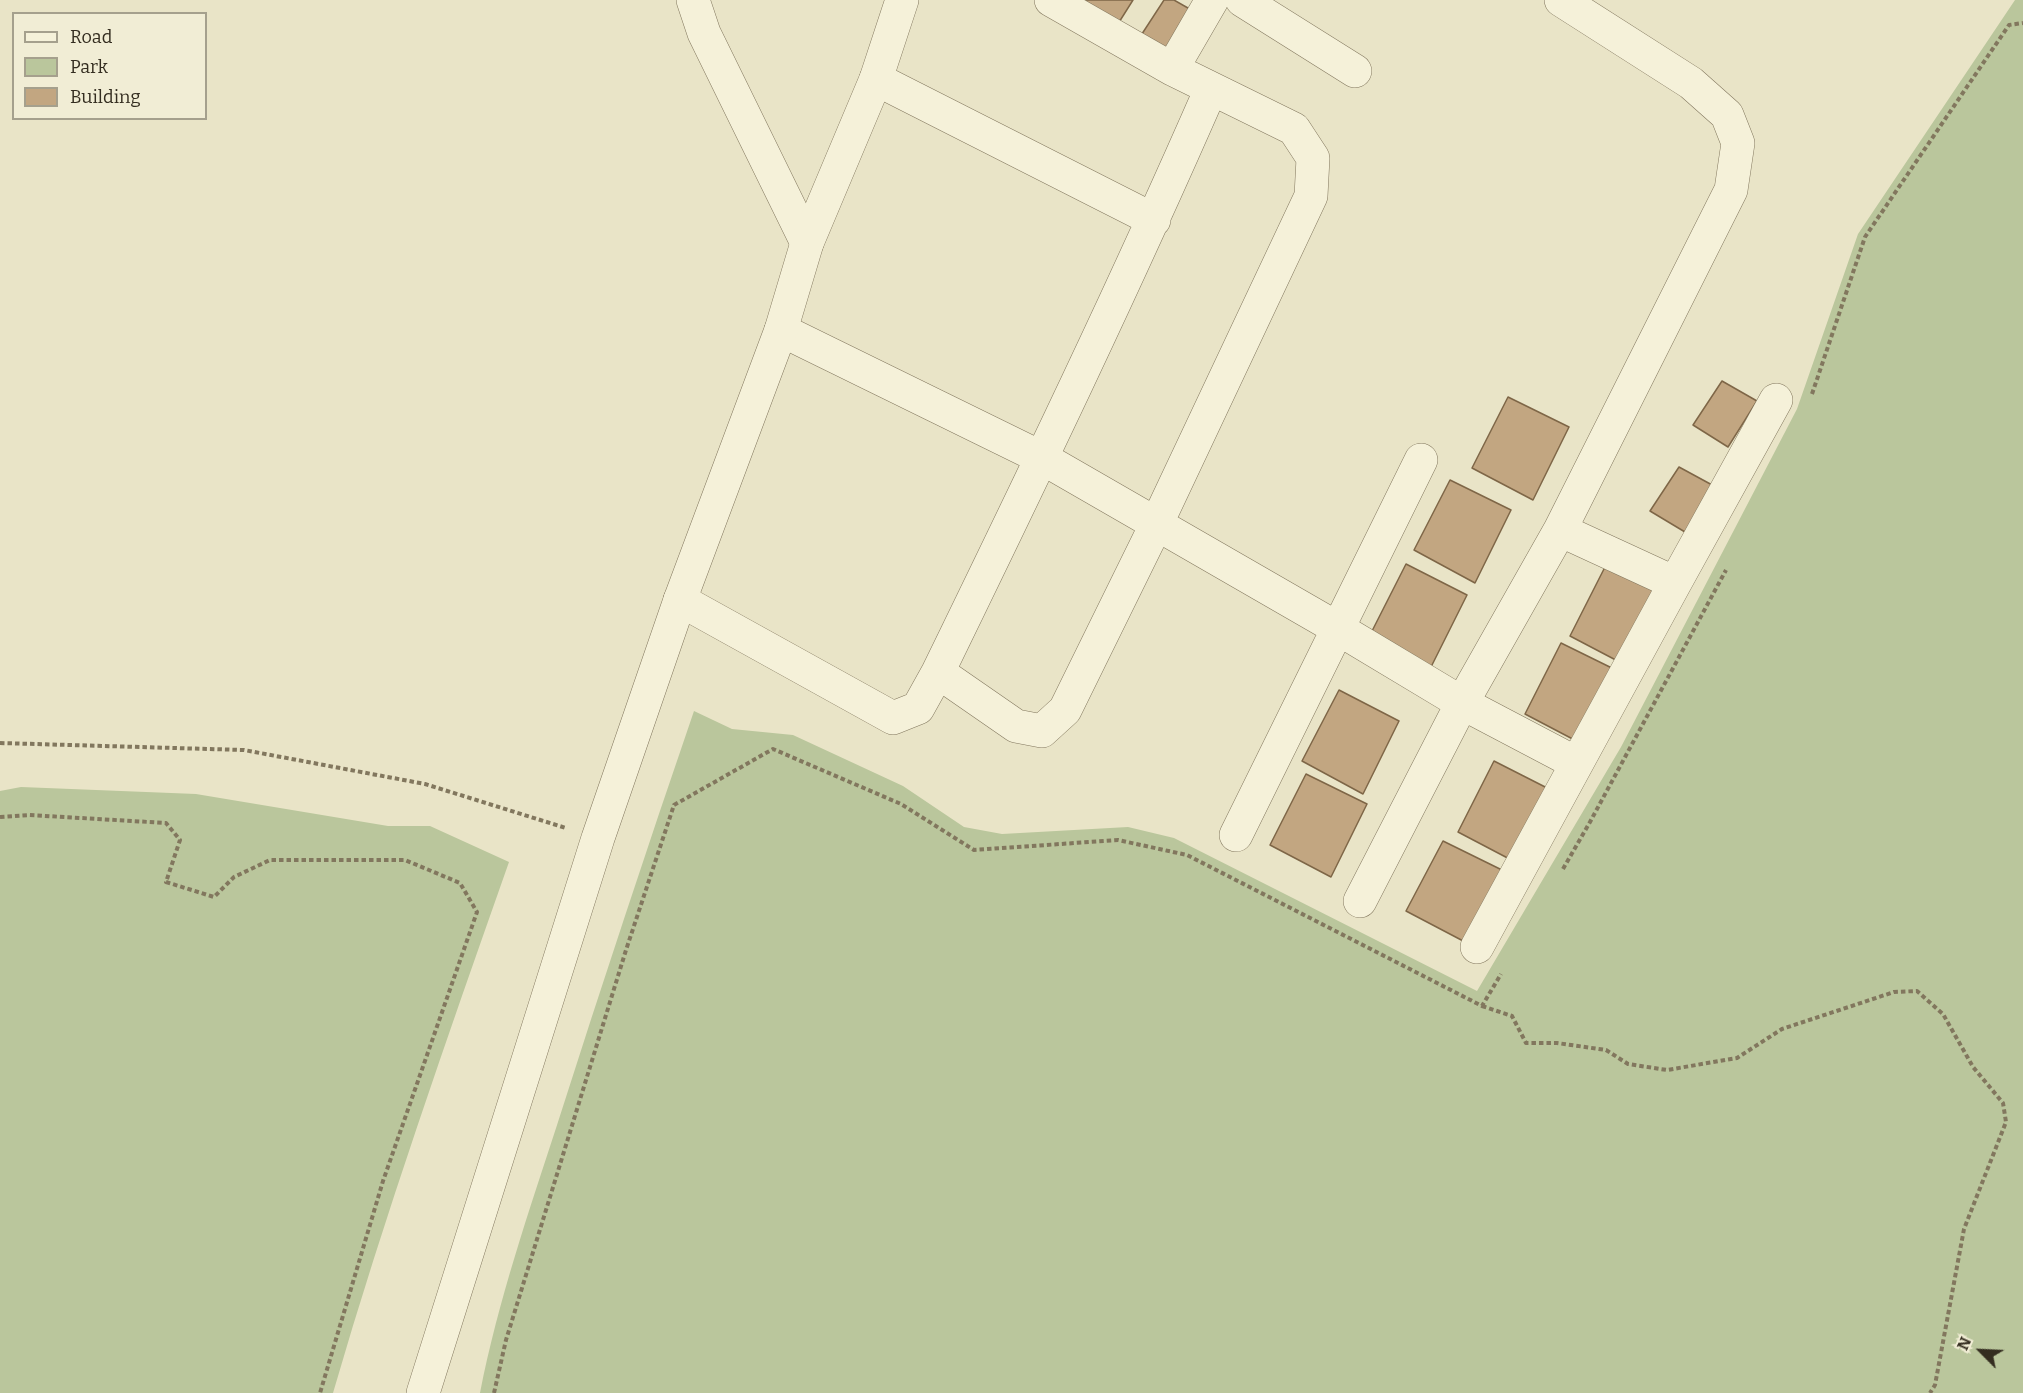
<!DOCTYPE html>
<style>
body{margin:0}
#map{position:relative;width:2023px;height:1393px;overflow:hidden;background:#e9e4c7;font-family:Bitter,serif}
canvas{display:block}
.legend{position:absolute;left:12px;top:12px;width:195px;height:108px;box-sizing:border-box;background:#f1edd5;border:2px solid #a5a08d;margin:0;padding:8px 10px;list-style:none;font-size:18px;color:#342d20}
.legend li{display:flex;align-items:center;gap:12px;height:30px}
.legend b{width:30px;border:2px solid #a5a08d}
.north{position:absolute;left:1951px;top:1321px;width:60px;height:60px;-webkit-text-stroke:4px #f1edd5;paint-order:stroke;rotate:294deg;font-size:16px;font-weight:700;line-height:24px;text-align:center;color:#342d20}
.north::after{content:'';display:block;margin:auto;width:21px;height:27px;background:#342d20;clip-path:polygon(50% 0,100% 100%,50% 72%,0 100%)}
</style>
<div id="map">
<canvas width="2023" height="1393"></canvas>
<ul class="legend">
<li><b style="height:8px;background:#f5f1d9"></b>Road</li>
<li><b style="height:16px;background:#bac69c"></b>Park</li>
<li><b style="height:16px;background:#c2a681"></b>Building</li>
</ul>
<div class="north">N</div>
</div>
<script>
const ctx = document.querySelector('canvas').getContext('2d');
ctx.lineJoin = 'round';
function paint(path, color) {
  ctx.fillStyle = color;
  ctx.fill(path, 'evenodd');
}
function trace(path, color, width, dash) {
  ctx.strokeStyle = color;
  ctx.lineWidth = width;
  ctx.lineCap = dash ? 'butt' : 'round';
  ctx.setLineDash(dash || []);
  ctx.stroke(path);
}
paint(new Path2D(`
 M2015,0H2023V1393H480C498,1301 529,1211 558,1122C602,984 647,848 694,711L732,729L793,735L903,786L964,827L1002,834L1128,827L1174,838L1477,991L1621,747L1797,409L1858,234Z
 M21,787L196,794L388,826H430L509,862C447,1038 385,1214 333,1393H0V791Z`), '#bac69c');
const building = new Path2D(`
 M1084,0H1133L1116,27L1081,5Z
 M1164,0H1174L1202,16L1173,62L1138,40Z
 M1722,381L1757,401L1728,447L1693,425Z
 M1508,397L1569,427L1533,500L1472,468Z
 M1679,467L1714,486L1685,532L1650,511Z
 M1450,480L1511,510L1475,583L1414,550Z
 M1406,564L1467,595L1431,667L1370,635Z
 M1606,565L1667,595L1631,668L1570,636Z
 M1561,643L1622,673L1586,746L1525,714Z
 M1339,690L1399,721L1363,794L1302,761Z
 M1494,761L1555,792L1519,864L1458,832Z
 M1306,774L1367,804L1331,877L1270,845Z
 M1443,841L1504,871L1467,943L1406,911Z`);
paint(building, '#c2a681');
trace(building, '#7e6647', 1.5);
const minor = new Path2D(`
 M693,0L704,33L807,243
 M1242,0L1355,71
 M1172,69L1212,0
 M876,79L1154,220
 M781,330L1042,458L1337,628L1462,703L1576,763
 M1560,530L1675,583
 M680,600L893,718L918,708L938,672L1016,726L1042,731L1065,710L1156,525L1311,196L1313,158L1294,129L1172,69L1051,0
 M938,672C1032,479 1125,286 1211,89
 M1236,835L1421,460
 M1360,901L1462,703L1560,530L1731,190L1738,143L1727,115L1691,83L1561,0
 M1477,947L1675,583L1776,400`);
const tertiary = new Path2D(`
 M423,1393L598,838L680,600L781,330L807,243L876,79L902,0`);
trace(minor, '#82775e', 34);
trace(tertiary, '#82775e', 34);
trace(new Path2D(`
 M1812,394L1865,237L2009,25L2023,23
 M0,743L244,750L425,784L566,828
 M0,817L29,815L166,823L180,840L166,882L214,897L234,877L270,860H405L460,883L477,912L383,1181L320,1393
 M1563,869L1590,822L1726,570
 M1482,1006L1512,1016L1526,1043H1557L1606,1050L1628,1064L1667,1070L1737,1058L1782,1029L1894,992L1917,991L1943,1014L1973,1067L2003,1103L2006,1122L1964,1229L1935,1385L1930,1393
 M494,1393L506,1340L626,950L674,805L773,749L901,804L974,850L1118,840L1187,855L1482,1006L1501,974`), '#82775e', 4, [4.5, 3]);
trace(minor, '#f5f1d9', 33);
trace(tertiary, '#f5f1d9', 33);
</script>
